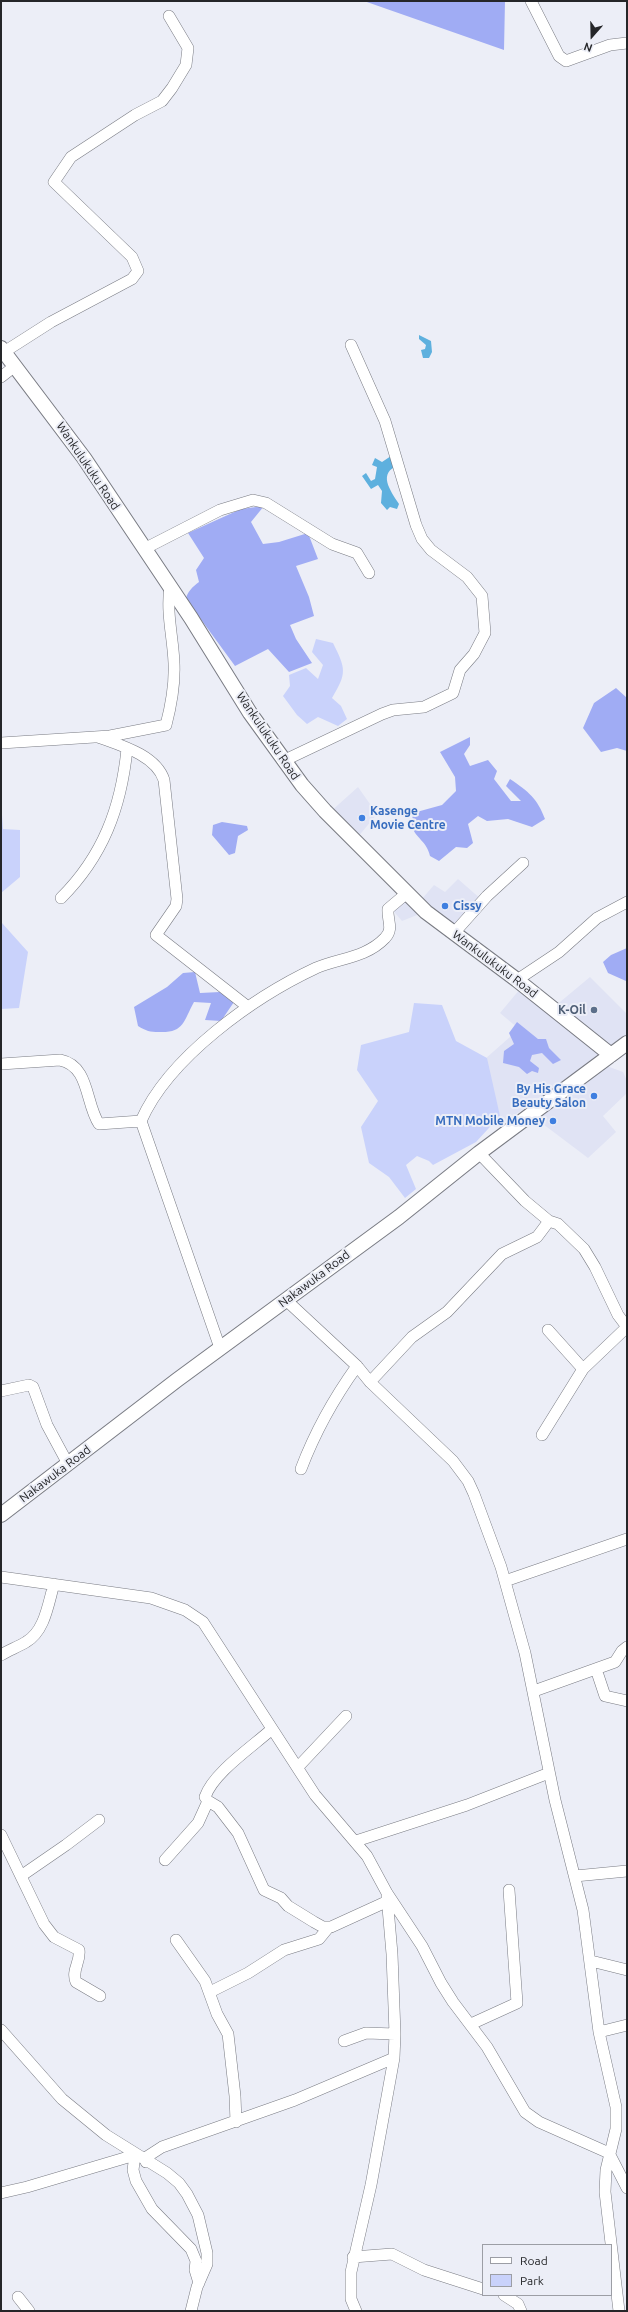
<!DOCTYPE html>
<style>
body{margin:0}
#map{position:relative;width:628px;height:2312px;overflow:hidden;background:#eceef7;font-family:Ubuntu,sans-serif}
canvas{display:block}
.frame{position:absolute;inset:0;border:2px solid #252629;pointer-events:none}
.legend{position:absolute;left:482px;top:2244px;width:130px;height:52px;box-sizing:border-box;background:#eceef7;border:1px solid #9c9ea5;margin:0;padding:5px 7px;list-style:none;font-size:12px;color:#252629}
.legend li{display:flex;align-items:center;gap:8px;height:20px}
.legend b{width:20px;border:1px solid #9c9ea5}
.north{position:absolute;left:572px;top:16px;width:40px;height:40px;-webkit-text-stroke:3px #eceef7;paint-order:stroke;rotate:200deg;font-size:11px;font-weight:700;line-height:16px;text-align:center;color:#252629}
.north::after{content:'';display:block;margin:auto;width:14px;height:18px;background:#252629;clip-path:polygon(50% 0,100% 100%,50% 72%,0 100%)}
</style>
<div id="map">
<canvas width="628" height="2312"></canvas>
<div class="frame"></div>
<ul class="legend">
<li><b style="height:5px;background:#fff"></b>Road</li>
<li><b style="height:11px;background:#c9d2fb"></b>Park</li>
</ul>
<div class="north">N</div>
</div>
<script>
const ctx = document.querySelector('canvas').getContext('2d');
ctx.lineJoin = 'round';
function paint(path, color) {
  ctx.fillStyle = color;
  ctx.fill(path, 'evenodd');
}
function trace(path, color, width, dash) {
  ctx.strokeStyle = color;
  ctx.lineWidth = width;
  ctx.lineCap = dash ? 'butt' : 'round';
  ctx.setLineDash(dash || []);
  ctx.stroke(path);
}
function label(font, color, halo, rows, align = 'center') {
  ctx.font = font + ' Ubuntu,sans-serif';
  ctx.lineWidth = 4;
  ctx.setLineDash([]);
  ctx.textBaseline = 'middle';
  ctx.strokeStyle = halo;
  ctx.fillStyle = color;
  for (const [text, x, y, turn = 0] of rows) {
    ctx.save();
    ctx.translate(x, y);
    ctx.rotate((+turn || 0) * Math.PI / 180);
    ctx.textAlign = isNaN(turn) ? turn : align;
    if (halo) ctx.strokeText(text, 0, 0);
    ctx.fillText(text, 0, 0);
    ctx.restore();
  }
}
paint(new Path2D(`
 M358,787L377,814L357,838L329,813Z
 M458,879L482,900L457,929L421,900L434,885L445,892Z
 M403,895L422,913L402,921L389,906Z
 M590,977L627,1014V1037L610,1049L554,1007Z
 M520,989L603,1053L502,1124L485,1059L519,1029L500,1013Z
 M604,1065L623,1072L627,1081V1093L603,1116L616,1132L588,1158L535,1118Z`), '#e0e3f4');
paint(new Path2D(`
 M316,639L333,643C346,669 347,673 332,698L341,706L347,719L338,726L318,717L307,724L297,715L283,696L290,686L289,675L306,668L318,679L323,665L312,652Z
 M1,801L3,829L20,830V877L1,893L2,923L28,952L19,1008L1,1009Z
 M414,1003L442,1005L456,1041L487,1058L500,1116L476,1142L433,1165L429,1161L417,1156L406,1165L416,1189L405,1198L389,1177L369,1163L361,1127L378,1101L357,1070L361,1045L409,1032Z`), '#c9d2fb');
paint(new Path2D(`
 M364,1H505L504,50Z
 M264,506L251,522L263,544L279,542L308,533L318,559L296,566L309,597L314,616L290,625L296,639L312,663L289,672L268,649L235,666L197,614C178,606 186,591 199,582L196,570L204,558L188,533L241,509Z
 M616,688L627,698V751L617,748L601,752L583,728L594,703Z
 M470,737V745L464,754L470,766L488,760L497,771L494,779L511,801H521L506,786L510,779C529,792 537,798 545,819L532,827L508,819L487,821L478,816L468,824L473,843L467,848L456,847L439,861L430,856C427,841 415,838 412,826C411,823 413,817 413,813L442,805L456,791L455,777L440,752Z
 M222,822L247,826L248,830L238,836L235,853L229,855L212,835L213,825Z
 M627,948V981H626L608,973L603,962L611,955Z
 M195,972L200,993L220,992L234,1002L221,1021L205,1020L211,1003L194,1002C183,1022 184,1033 159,1032C150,1032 146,1031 138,1026L134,1007L167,987L183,973Z
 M517,1022L538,1039H546L549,1048L561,1060L553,1064L542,1053L532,1055L530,1061L539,1068L538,1073L532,1071L527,1074L519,1067L503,1063L504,1051L514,1044L509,1033Z`), '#a0acf4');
paint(new Path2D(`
 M419,335L431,341L432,352L429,358H423L421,350L425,349L426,345L419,339Z
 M391,456L399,465C377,473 390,490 399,504L397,509L390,507L387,510L381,503L382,491L378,485L371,489L362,476L366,473L371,481L375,479L377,467L372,465L375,458L382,462Z`), '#5eb0de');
const minor = new Path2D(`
 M531,1L559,56L566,61L610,45L627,43
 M4,352L51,322L132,279L138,271L132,257L54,182L71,157L135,115L162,101L172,88L186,65L188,48L169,16
 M1,377L15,366
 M144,549L220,510L253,500L266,503L332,544L357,553L369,573
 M98,737C120,745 156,755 164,780L177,899L176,906L156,935L248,1007
 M1,743L110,736L166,725C171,706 175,684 174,663C173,637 166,613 170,586
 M283,761L382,714L393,710L424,707L453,693L460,670L474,654L485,633L482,596L467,577L431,550L422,539L416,525L385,421L351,345
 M61,898C103,856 121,808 127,749
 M454,933L487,896L523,863
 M517,980L559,952L597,918L627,902
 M1,1064L60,1060C90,1066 85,1103 99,1124L141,1121
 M479,1153L525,1201L549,1221L558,1224L584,1249L595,1267L618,1315L627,1327
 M286,1300L357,1366L370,1382L453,1461L468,1481L474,1494L501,1567L525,1653L555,1800L583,1910L599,2032L616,2107V2129L606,2170L605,2192L619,2311
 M548,1330L583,1369
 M220,1348L141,1121C169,1057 254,997 316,968C339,958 366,958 385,938C394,929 387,920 388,909L407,893
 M370,1382L412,1337L447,1312L502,1254L537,1237L549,1221
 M1,1391L29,1385L33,1387L47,1425L68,1464
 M542,1435L583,1369L627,1327
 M301,1469C315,1432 334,1398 357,1366
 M1,1577L151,1598L185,1610L203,1622L315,1795L367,1856L387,1893L422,1946L441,1983L453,2002L487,2047L525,2112L539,2122L609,2153L627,2188
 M505,1581L627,1539
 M1,1655C9,1650 18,1647 26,1642C45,1631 48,1604 54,1584
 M596,1669L605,1696L627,1701
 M534,1691L615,1662L622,1651L627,1647
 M298,1767L346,1716
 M208,1801L218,1807L238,1833L264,1890L281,1898L288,1906L314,1922L323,1927H331L388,1901
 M1,1835L44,1924L54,1937L79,1950C81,1962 71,1970 76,1982L100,1996
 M356,1841L467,1805L549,1773
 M165,1860L198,1823L208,1801L205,1797C213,1773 252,1747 272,1729
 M21,1876L66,1845L99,1820
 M575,1876L627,1871
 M176,1940L205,1981L217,2014L228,2034L235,2096L236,2122
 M591,1961L627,1970
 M210,1992L248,1973L284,1950L319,1939L328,1928
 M471,2024L517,2003L509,1890
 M1,2030L62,2099L106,2135L167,2173L179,2183L187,2194L198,2215L207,2253V2264L197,2287L191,2311
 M599,2032L627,2025
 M344,2041L366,2033L395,2034
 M146,2162L145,2158L162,2147L295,2100L394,2058L395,2034L392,1954L387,1896
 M1,2193L27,2187L135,2155L133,2170L136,2181L152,2209L191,2249L196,2261L195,2270L199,2283
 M353,2257L392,2254L424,2270L483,2289
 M504,2295L518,2304L521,2311
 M18,2297L29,2311
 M356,2311L351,2299V2272L371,2185L394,2058`);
const major = new Path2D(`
 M1,348L84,458L191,618L250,713L302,785L325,811L426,912L517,980L611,1055
 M1,1515L177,1380L399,1217L479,1153L627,1043`);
trace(minor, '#797b83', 12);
trace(major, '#797b83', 16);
trace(minor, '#fff', 11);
trace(major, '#fff', 14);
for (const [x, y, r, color] of [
 [362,818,4,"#3f7fe0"],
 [445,906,4,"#3f7fe0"],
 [594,1010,4,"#5c6f8a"],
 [594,1096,4,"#3f7fe0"],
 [553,1121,4,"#3f7fe0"]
]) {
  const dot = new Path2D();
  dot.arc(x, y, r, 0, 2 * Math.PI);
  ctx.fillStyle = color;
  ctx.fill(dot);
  trace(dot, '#eceef7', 1.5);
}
label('12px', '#252629', '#eceef7', [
 ["Wankulukuku Road",88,466,56],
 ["Wankulukuku Road",268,736,56],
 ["Wankulukuku Road",495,964,37],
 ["Nakawuka Road",314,1279,-37],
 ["Nakawuka Road",55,1474,-37]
]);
label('bold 12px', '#366cbe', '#eceef7', [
 ["Kasenge",370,811],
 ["Movie Centre",370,825],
 ["Cissy",453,906],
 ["By His Grace",586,1089,"right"],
 ["Beauty Salon",586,1103,"right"],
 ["MTN Mobile Money",545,1121,"right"]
], 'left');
label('bold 12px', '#4e5e75', '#eceef7', [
 ["K-Oil",586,1010]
], 'right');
</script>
